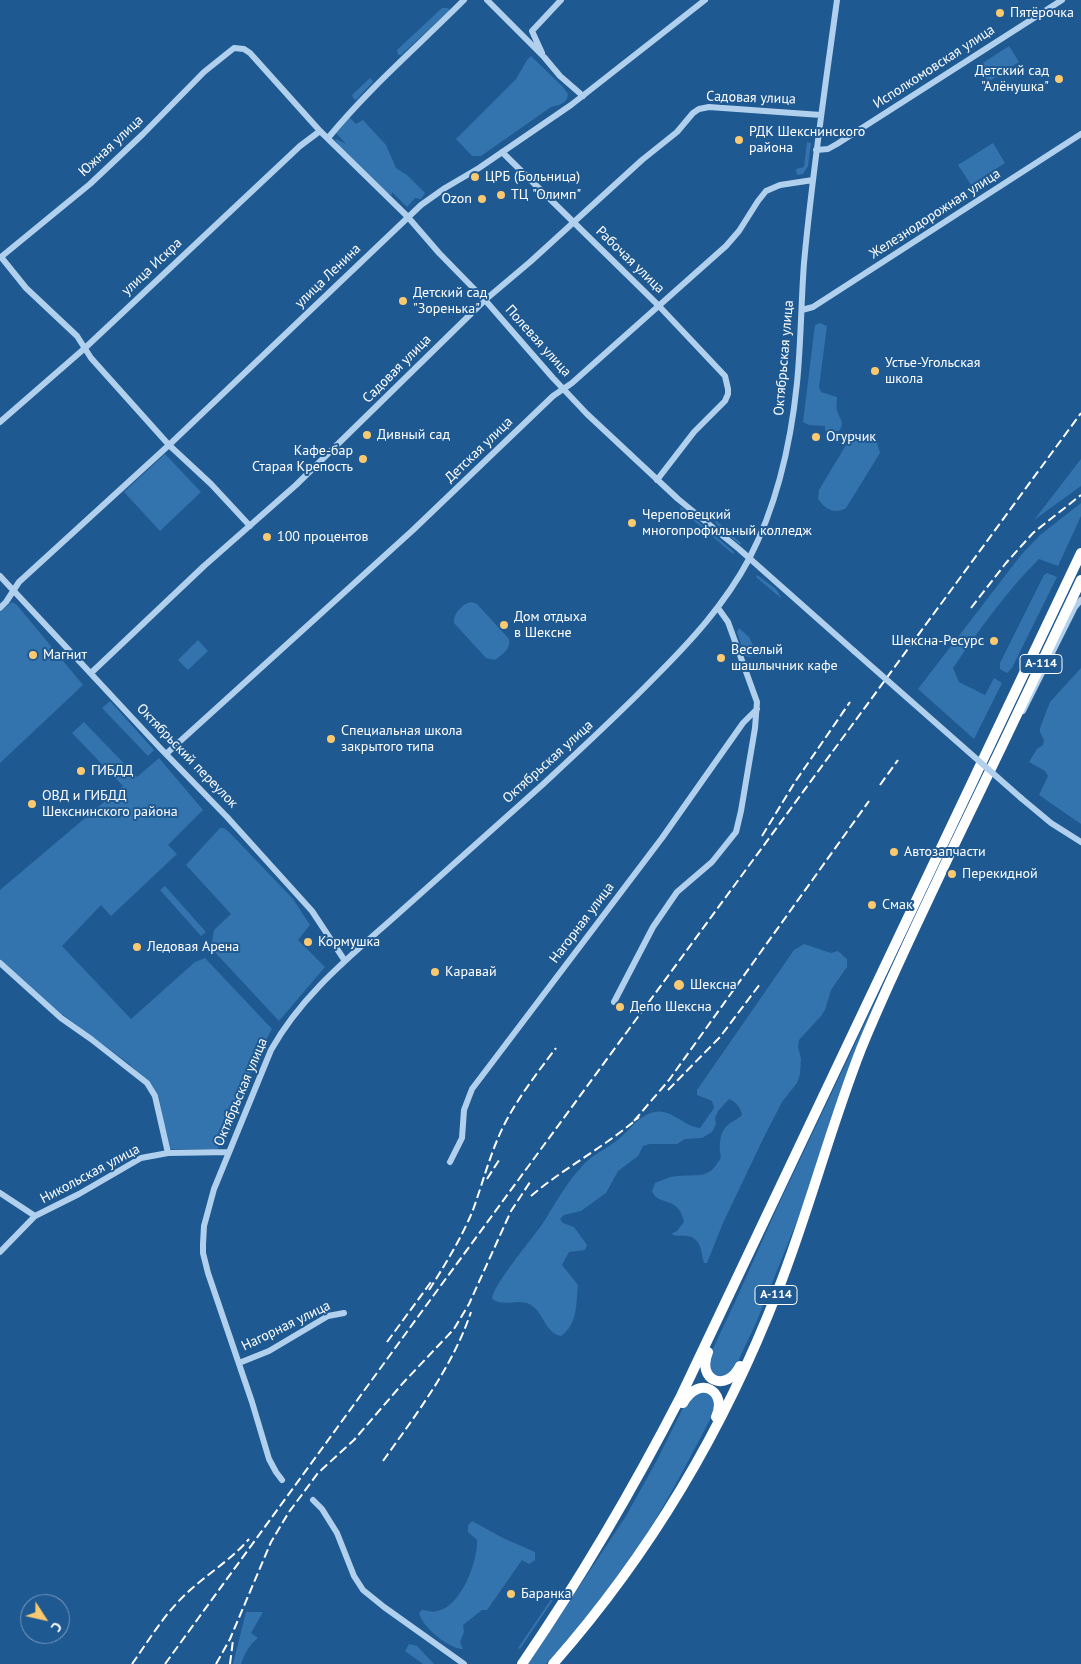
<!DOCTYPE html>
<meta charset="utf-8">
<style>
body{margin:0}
#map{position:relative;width:1081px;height:1664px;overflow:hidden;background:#1f5991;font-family:"PT Sans",sans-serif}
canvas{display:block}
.north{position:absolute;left:20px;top:1594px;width:50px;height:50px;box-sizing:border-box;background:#1f5991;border:1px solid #799bbd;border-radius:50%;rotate:125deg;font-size:14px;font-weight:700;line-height:20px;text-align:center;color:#fff}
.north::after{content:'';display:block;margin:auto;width:18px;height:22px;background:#fbc970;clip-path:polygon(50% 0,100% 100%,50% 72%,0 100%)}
</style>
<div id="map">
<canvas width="1081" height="1664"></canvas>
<div class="north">С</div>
</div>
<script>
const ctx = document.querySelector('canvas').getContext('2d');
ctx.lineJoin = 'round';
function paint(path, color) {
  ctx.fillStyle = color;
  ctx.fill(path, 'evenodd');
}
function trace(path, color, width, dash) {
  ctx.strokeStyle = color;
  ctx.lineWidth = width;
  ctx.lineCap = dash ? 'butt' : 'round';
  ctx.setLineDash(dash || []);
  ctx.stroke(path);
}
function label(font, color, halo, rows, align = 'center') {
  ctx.font = font + ' "PT Sans",sans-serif';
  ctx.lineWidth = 4;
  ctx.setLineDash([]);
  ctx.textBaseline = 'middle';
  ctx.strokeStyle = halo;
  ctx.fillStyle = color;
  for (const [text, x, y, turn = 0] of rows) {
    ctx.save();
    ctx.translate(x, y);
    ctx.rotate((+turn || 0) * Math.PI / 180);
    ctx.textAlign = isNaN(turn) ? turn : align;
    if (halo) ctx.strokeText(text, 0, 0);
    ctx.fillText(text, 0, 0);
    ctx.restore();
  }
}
paint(new Path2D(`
 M442,8H448L450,10L401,55H398L397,50Z
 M1009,46L1019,62L988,82L978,66Z
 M531,56L563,87L568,94C567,104 559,105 551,107L481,156H472L456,139L516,79L527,60Z
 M370,78L373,81L372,83L356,100L354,99L352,95Z
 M349,117L356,124L363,120L386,145L396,168L407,175L425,193L421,199L415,198L407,207L392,192V195L387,193L341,148L335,140L336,139L346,144L336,133Z
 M807,142L811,143L808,166L803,174L797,175L796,169L804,167Z
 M993,143L1005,163L971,185L958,165Z
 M820,323L827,326L819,387L821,392L837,397C837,402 836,407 837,411C840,419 845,423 839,431H825V426L809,425L803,422L815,325Z
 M865,434L876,440L880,453L846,508C835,515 825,509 818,499L819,490L849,440L856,435Z
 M165,454L201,492L160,531L124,492Z
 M1081,459V486L1034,520Z
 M1081,503V516L1058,566L1039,559C1006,592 979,630 953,668L959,682L985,695L994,678L1002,683L974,739L918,689L1021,555L1040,535Z
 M681,507L734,552L733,554L680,509Z
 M711,516L741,543L740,545L719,527Z
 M1047,573L1057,577L1012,668L1007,673L1000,669V663L1044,575Z
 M757,575L776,589L782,599L756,577Z
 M12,602L17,605L83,685L0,763V612Z
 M471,602L477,604L509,639C511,649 503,654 495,660L486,658L454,623C453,614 462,604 471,602Z
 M739,628L749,637L755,650L750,657L745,656L737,632Z
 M198,640L208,651L188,670L178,660Z
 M1081,668V824L1039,795L1048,776L1045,771L1029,762L1037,749L1043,745L1044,740L1040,732V728L1050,702Z
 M110,701L154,750L148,756L102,708Z
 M84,722L137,777L159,758L203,810L168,845L177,854L111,916L101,905L62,946L131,1019L195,962L205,958L272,1029L257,1056L221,1146L217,1149H168L159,1097L149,1083L128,1063L55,1009L0,960V890L123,786L72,733Z
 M220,828H224L229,832L293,899L310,925L298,940L325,967L279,1021L211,948L214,930L231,914L186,865Z
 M165,886L206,932L201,936L160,890Z
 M804,944L831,953L838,951L847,959V967L831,990L825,1010L821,1016L799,1040L798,1047L801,1059L800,1074L797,1083L782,1102L763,1139L723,1223L707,1263H704C701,1253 702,1238 687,1236C681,1235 677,1237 671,1234L677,1231L684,1222C679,1195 658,1207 652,1191L655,1183C663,1180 670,1176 678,1176C700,1174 709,1180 721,1157C719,1149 719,1135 725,1128C729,1122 737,1120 742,1115C741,1108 735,1101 729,1099L718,1111L715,1118L716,1124L712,1132L702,1138L685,1139L677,1144H650L643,1146L638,1156L618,1171L606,1193L581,1211L564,1215L560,1219L563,1223L574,1227L587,1245L585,1250L569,1252L562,1265L578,1285C576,1303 578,1324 561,1336C545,1333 544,1313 531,1305C518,1297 505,1308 492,1299C493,1284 534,1237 545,1220C557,1200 568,1181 584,1164C593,1155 605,1149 615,1142C629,1132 637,1116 654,1112C671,1108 683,1126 700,1128L714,1108L712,1101L697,1095V1090L794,950Z
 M900,949L803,1206L756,1323L732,1374L717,1377L707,1365L709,1357L735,1302L776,1210Z
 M704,1392L713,1397L714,1412C693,1452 672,1493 648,1532C620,1579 583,1623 546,1664H528L626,1516L656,1462L684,1406L691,1396Z
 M472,1521L503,1538L535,1552V1560L529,1564L522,1560L487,1610H482L463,1625L464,1632L460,1642L463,1649C449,1649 422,1627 419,1613L422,1610C427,1610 431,1613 437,1611C461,1607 478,1561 477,1540L468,1532V1526Z
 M557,1594L520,1649L518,1648L554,1595Z
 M246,1612H263L251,1633L258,1638C249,1645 245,1653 241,1664H233Z
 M409,1644L417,1646L434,1664H423L405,1651Z`), '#3373ae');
trace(new Path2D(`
 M487,0L544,57L560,76L583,96
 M542,53L532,31L561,0
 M328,138C369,88 418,46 464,0
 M816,150L828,149L837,144L1062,0
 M502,152L658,305L725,376L728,389V394L725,401L694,432L657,480
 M802,310L813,307L1081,134
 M0,422L85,348L300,146L320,131
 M250,526L211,484L169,445L91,358L77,336L26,288L1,257L90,184L143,134L204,72L234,48L244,49L250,53L320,131L407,216L439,253L485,300L553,378L587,414L678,499L739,549L854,651
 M0,576L162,750L227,817L312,911L345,961
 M0,608L6,602L19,582L169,445L421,205L445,188L479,168L571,105L705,0
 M91,673L204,566L296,485L485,300L530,262L642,160L677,132L693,113L699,109L709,107L821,115
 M1023,711L1075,607L1081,600
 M166,754L413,530L553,396L572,383L726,246L739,231L758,201L766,191L780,185L813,180
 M1021,798L1051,823L1081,842
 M0,963L61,1018L91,1039L147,1083L155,1096L168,1153
 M614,1002L653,927L677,892L712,862L736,832L741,811L755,728L757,702L728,622L718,608
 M450,1162L462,1138L464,1110L472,1089L662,838L743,723L757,709
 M0,1193L35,1216L79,1194L141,1158L168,1153L229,1152
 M0,1252L35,1216
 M239,1363L269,1351L328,1316L344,1313
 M282,1480L276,1472L269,1459L252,1402L208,1273L203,1253V1244L204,1226L214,1189L271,1050C303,993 352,955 400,912C447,870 494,828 541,786C580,750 618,715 655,677C691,641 725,604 749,559C777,505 791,442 797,383C801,343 801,303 804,263C812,175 825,88 837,0
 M313,1500L322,1509L337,1533L354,1576L363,1590L384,1607L464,1664`), '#b0d0ed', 6);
trace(new Path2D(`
 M708,1352C696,1381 727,1393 740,1366
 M683,1403C699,1374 728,1391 716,1417
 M522,1664C581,1578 633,1489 681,1396L1081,553
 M553,1664C650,1554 725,1427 778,1290C809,1211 830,1128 861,1049C887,985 918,922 947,860C992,767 1037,673 1081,580`), '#fff', 10);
trace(new Path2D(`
 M971,608L1006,563L1033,533L1081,495
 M880,785L898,760
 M762,836L795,782L850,702
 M668,1090L720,1037L760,984
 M634,1121L669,1080L869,801
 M487,1179L501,1157
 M531,1196C565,1167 605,1147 639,1117
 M429,1290C445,1265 462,1237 473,1210C483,1182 490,1154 503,1127C517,1099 537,1073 556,1048
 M387,1342L431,1282
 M383,1461C417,1413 452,1368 471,1312
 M132,1664C149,1640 165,1613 187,1593C207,1574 231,1560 249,1539
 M165,1664L417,1318L1081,413
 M216,1664L230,1639L271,1542L289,1512L318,1473L354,1440L403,1383L454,1329L469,1304L511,1211L530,1182
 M230,1664L233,1640`), '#fff', 2, [9, 4]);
trace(new Path2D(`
 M854,651L1021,798`), '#b0d0ed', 6);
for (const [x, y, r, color] of [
 [1000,13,5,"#fbc970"],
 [1059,79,5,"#fbc970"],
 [739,140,5,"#fbc970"],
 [475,177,5,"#fbc970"],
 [501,195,5,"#fbc970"],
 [482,199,5,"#fbc970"],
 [403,301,5,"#fbc970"],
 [875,371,5,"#fbc970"],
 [367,435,5,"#fbc970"],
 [816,437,5,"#fbc970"],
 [363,459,5,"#fbc970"],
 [632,523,5,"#fbc970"],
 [267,537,5,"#fbc970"],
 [504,625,5,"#fbc970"],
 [994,641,5,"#fbc970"],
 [33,655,5,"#fbc970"],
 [721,658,5,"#fbc970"],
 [331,739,5,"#fbc970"],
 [81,771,5,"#fbc970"],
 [32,804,5,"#fbc970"],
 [894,852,5,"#fbc970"],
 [952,874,5,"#fbc970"],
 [872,905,5,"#fbc970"],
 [308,942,5,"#fbc970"],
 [137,947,5,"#fbc970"],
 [435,972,5,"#fbc970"],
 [679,985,6,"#fbc970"],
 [620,1007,5,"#fbc970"],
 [511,1594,5,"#fbc970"]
]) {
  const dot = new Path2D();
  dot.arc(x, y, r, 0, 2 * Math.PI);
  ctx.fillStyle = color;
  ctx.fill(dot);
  trace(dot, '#1f5991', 2);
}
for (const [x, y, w] of [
 [1041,664,42],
 [776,1295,42]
]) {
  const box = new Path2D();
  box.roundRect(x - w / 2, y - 9.5, w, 19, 4);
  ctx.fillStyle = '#1f5991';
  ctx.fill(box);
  trace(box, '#fff', 1);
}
label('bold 12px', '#fff', null, [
 ["А-114",1041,664],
 ["А-114",776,1295]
]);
label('14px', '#fff', '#1f5991', [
 ["Пятёрочка",1010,13],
 ["Детский сад",1049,71,"right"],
 ["\"Алёнушка\"",1049,87,"right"],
 ["РДК Шекснинского",749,132],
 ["района",749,148],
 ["ЦРБ (Больница)",485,177],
 ["ТЦ \"Олимп\"",511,195],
 ["Ozon",472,199,"right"],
 ["Детский сад",413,293],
 ["\"Зоренька\"",413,309],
 ["Устье-Угольская",885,363],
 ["школа",885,379],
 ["Дивный сад",377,435],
 ["Огурчик",826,437],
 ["Кафе-бар",353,451,"right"],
 ["Старая Крепость",353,467,"right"],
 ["Череповецкий",642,515],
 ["многопрофильный колледж",642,531],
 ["100 процентов",277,537],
 ["Дом отдыха",514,617],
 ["в Шекснe",514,633],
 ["Шексна-Ресурс",984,641,"right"],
 ["Веселый",731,650],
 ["шашлычник кафе",731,666],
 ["Магнит",43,655],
 ["Специальная школа",341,731],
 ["закрытого типа",341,747],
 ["ГИБДД",91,771],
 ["ОВД и ГИБДД",42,796],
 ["Шекснинского района",42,812],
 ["Автозапчасти",904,852],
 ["Перекидной",962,874],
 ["Смак",882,905],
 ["Кормушка",318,942],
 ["Ледовая Арена",147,947],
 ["Каравай",445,972],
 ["Шексна",690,985],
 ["Депо Шексна",630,1007],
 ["Баранка",521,1594]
], 'left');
label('14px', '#fff', '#1f5991', [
 ["Исполкомовская улица",934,67,-33],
 ["Садовая улица",751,98,2],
 ["Южная улица",111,146,-43],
 ["Железнодорожная улица",935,214,-33],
 ["Рабочая улица",630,260,44],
 ["улица Искра",152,267,-43],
 ["улица Ленина",328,276,-44],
 ["Полевая улица",538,341,48],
 ["Октябрьская улица",784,358,-85],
 ["Садовая улица",397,369,-45],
 ["Детская улица",479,450,-44],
 ["Октябрьский переулок",187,756,46],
 ["Октябрьская улица",548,762,-42],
 ["Нагорная улица",582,923,-53],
 ["Октябрьская улица",241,1092,-67],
 ["Никольская улица",90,1174,-28],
 ["Нагорная улица",286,1326,-26]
]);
</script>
